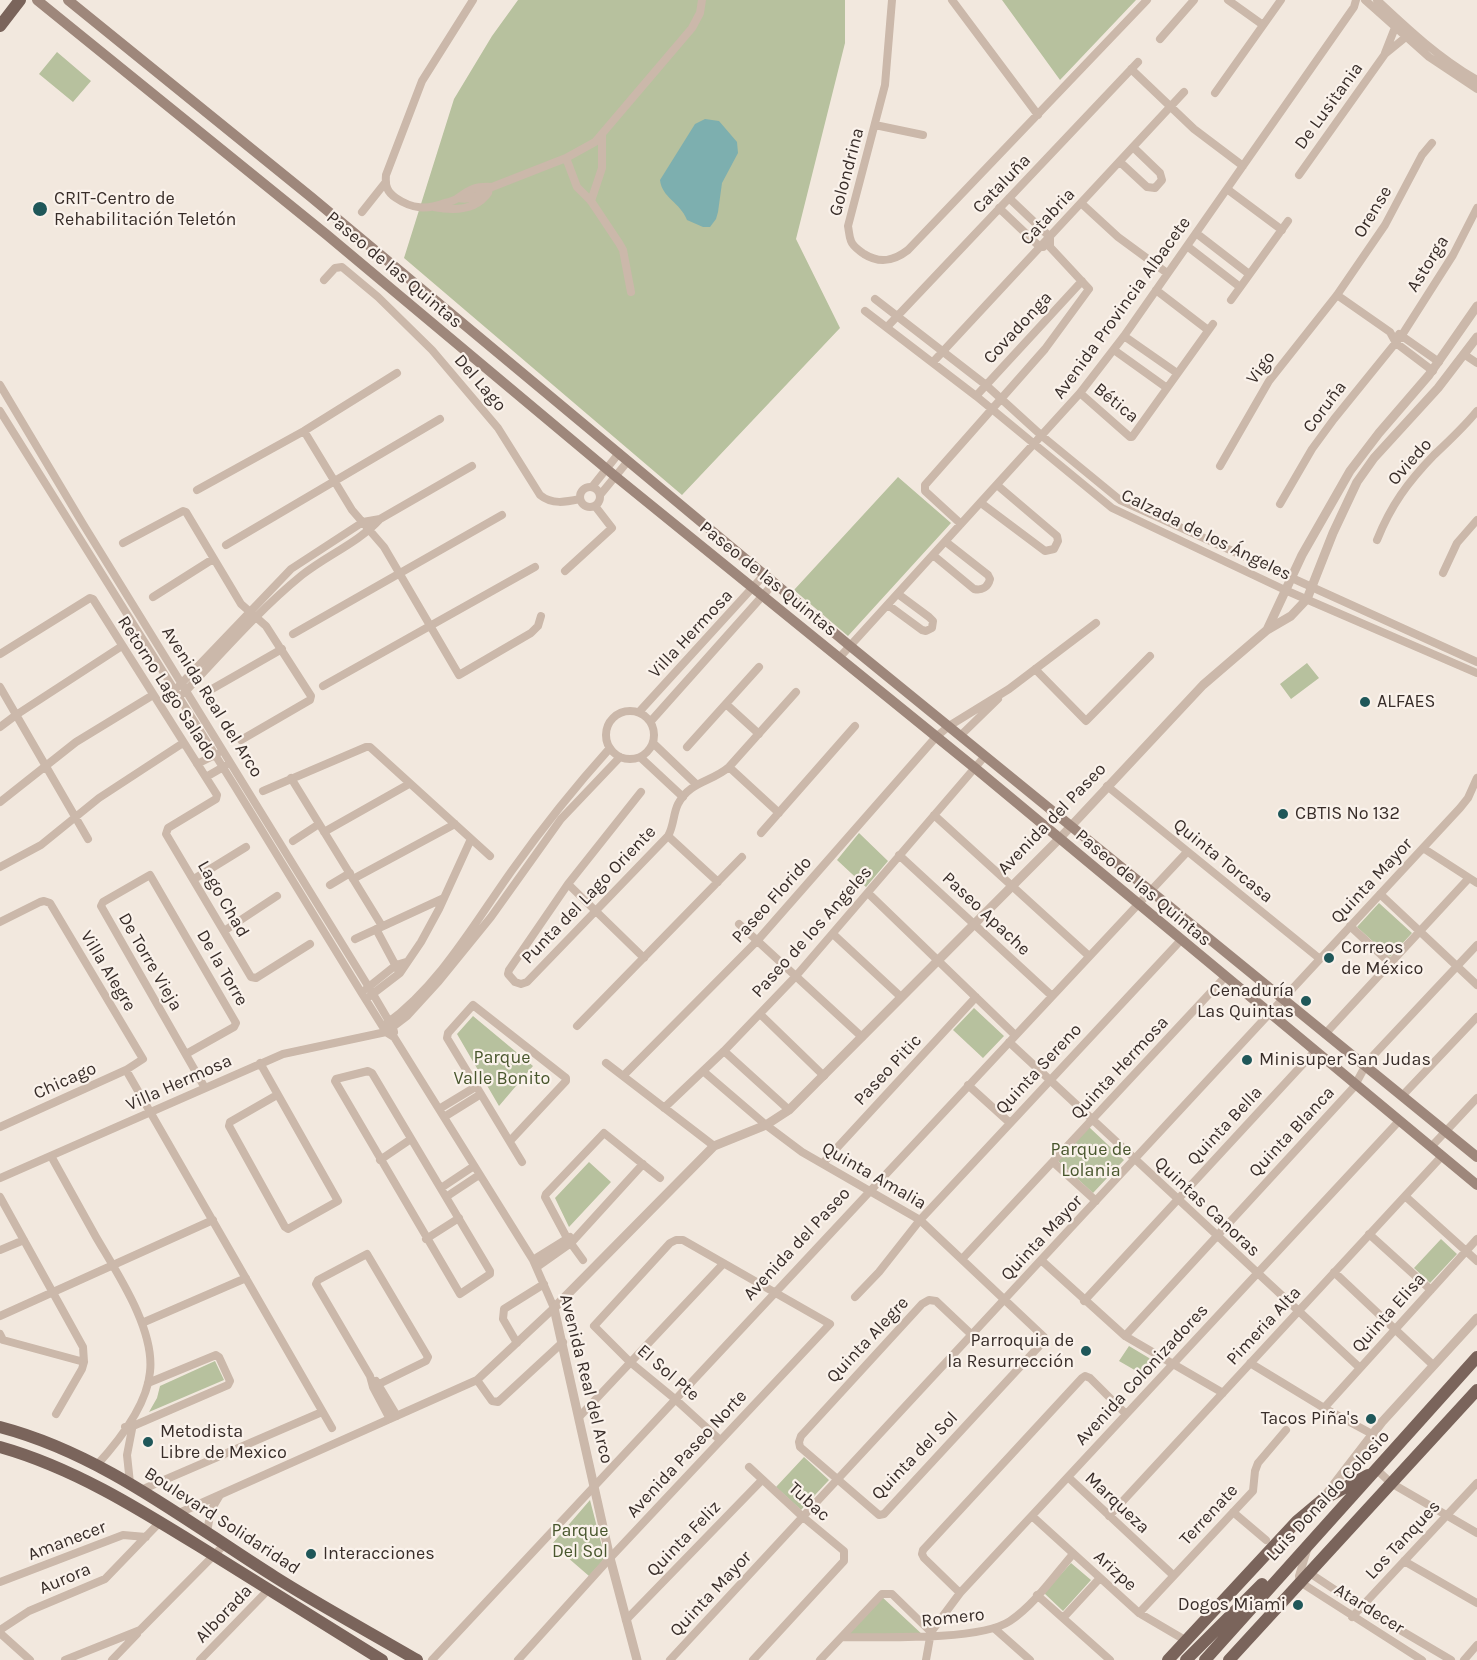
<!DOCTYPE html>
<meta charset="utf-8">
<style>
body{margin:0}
canvas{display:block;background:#f2e8de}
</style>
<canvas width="1477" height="1660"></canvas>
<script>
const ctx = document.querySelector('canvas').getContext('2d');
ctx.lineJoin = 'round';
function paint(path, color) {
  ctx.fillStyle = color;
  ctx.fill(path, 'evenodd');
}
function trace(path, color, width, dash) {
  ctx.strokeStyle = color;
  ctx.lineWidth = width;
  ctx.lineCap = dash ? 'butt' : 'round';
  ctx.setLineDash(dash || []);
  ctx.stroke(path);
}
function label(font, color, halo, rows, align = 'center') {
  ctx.font = font + ' Karla,sans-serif';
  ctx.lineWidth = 4.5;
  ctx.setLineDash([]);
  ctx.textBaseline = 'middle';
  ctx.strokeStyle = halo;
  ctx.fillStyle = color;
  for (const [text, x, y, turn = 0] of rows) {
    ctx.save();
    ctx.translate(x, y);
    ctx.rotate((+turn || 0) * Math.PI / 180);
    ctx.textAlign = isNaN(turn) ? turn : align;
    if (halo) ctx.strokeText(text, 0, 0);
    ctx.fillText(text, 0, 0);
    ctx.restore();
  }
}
paint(new Path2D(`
 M518,0H845V43L796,239L840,328L682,495L404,258L454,99L492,36Z
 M1002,0H1136L1060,80Z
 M57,52L91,81L73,102L39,74Z
 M898,477L951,523L848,636L794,590Z
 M1307,663L1319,678L1291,699L1280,684Z
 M859,833L888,861L866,887L837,860Z
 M1379,903L1412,933L1390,957L1357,927Z
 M974,1008L1004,1036L983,1058L953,1030Z
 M473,1016L533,1066L499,1106L457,1034Z
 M1089,1127L1124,1160L1093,1193L1058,1161Z
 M589,1162L611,1182L569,1227L555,1198Z
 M1441,1239L1457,1254L1430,1283L1414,1268Z
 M1129,1346L1154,1361L1145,1376L1119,1361Z
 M215,1361L224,1380L149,1412L157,1398L160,1386Z
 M804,1457L829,1480L801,1510L776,1487Z
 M590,1500L605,1558L589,1576L552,1544Z
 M1071,1563L1091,1580L1063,1611L1044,1593Z
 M881,1596L924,1636L843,1637Z`), '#b7c19e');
paint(new Path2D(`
 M705,119L719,121L737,142L738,153L722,183L718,212L716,219L710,227H703L687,220C680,202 662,198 660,180L695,124Z`), '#7dafaf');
trace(new Path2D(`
 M473,0L422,81L386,175C385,186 387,192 396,198C412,209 427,210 445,203C449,202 455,200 458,198C470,189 476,186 492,187
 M892,0L885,85L848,226C849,231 849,236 851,241C853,247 859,250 864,254C880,264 894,261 908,250L1147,0
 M952,0L1038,115
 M1228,0L1263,25
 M1365,0L1429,57L1477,89
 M1377,0C1409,30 1439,58 1477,80
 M1160,39L1194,0
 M1385,53L1396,25
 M1131,69L1194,129L1243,166
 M1215,93L1281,0
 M875,125L923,135
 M566,158L577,187L591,201L619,243L623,250L631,292
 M1120,162L1147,187L1155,188L1162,180L1160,173L1133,147
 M1299,175L1385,54L1412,32
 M1227,189L1282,230
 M458,198C471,201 482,195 492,187L566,158L595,142L692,28L700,13L702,0
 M591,201L602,168V134
 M1081,203L1118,237L1167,273
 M434,207C454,211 476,210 488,193
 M999,208L1040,247H1043
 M362,212L385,183
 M1196,233L1249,274
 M1187,246L1240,287
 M324,280L335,268L342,267L378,297L432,350L498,428L540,495C552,505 566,502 580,499
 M1156,290L1208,330
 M1337,295L1390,332L1396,343L1433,371
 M875,299L986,385L1042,436L1120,500L1477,662
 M1231,300L1288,221
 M865,311L976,396L1112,508L1285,590L1477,673
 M887,327L1138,62
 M1399,334L1439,362
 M1124,336L1177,373
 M1114,350L1167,388
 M1465,355L1477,363
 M933,362L1184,92
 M0,385L83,524L373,994L393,1028L394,1032
 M1080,393L1130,437H1132L1213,324
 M976,396L1082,281
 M0,411L234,785L361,992L386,1032L394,1037L533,1260L554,1308L477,1380L179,1513
 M304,431L352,510L384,547L459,675L531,633L538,626L541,616
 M1220,466L1269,381L1337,295L1385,225L1422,155L1432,143
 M592,487L619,453
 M580 497a10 10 0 1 1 20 0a10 10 0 1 1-20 0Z
 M197,490L304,431L397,373
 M600,495L628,461
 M981,503L1045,551L1054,549L1058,541L1057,536L997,485
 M1280,504L1312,449L1334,419L1402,335L1453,255L1477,208
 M961,524L925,491V485L1045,349L1089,289L1050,247V237L1009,198
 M1377,540C1391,505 1408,482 1434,455C1449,441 1464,427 1477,411
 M123,543L183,511L186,512L241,604L266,626L311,696L310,700L241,740
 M226,545L440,419
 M933,555L974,589C982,591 988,587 990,579L988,575L946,542
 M565,571L612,528L595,506
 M1443,573L1457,543L1477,520
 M153,597L213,559
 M888,605L922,630L926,631L932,628L933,621L929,617L898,594
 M293,634L502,515
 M0,654L90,598L93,599L217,795L216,799L168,828L166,834L251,977L256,978L310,944
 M839,658L1080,393L1124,336L1354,7L1356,0
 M1035,669L1086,721L1150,656
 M179,686L291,569L363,522L380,519
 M323,686L535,567
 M0,687L88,839
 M212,689L282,649
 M184,693C222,653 259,610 302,575C327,555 358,543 380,519L472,466
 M726,704L759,734
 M606 735a24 24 0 1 1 48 0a24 24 0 1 1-48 0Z
 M639,712L764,575
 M651,721L774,583
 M0,727L16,715L122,646
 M960,736L998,699
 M653,743L696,784
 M687,747L759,667
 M640,757L683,797
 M197,764L217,754
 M729,767L779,813
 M206,777L225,766
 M291,778L382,926
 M1107,786L1320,959
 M263,791L366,747H370L490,856
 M641,792L568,884L509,970L508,974L515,982L521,984L527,982L668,836C674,826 673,814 678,804C690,781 712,782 729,767L796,692
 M0,802L76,742L153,695
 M934,815L1089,956
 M324,832L409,784
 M761,833L855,726
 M668,836L718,882
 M293,841L319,824
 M1423,848L1477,883
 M899,855L1052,996
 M0,867L41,845L99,798L183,743
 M194,879L246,847
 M353,879L455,824
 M568,884L644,958
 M330,885L350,873
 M868,893L1015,1035
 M1380,894L1477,985
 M0,922L40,902L44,901L50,903L143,1059L126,1070L0,1127
 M739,924L862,1037
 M1350,926L1390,963
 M376,929L398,970
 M224,931L277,896
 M833,934L901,997
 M355,939L444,898
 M366,989L396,965L406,962
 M370,996L400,973L421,942L439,909L471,839
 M760,1014L824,1076
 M386,1024C440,985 475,922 513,869C543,827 575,787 610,748
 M577,1026L742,857
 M1325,1034L1469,878
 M1009,1042L1360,1368
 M724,1051L789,1110
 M186,1054L234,1027L236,1023L150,875L103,902L101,906L205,1088
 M260,1063L338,1201L288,1229L285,1227L229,1126L230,1122L277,1095
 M606,1063L714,1146
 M126,1070L332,1428
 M368,1071L372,1073L490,1271V1274L460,1294L335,1081L336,1079Z
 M703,1071L766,1125L802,1152L920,1220L1044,1337L1043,1342L884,1514L879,1515L800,1447L799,1442L801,1436L922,1304L929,1300L936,1301L972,1335
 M623,1076L757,941L936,737L949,726L1009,689L1096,623
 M968,1085L1010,1123
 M1402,1096L1477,1017
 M664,1108L724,1051L796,976L985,756
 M439,1109L477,1086
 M444,1117L481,1094
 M510,1141L566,1081V1078L473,1005L448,1033L447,1038L522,1162
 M1431,1147L1477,1098
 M51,1156C66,1183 81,1210 96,1237C117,1273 155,1329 150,1372C147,1405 118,1442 96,1466
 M380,1160L411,1139
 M1053,1162L1096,1201
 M823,1163L976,997
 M0,1178L283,1054L386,1032L407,1016L439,981L491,917L561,819L620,757
 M441,1188L474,1166
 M1405,1196L1477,1261
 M0,1197L83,1347L84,1362L82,1369L56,1414
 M446,1197L479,1175
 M1369,1234L1431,1290
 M426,1239L459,1218
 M0,1250L24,1240
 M963,1258L1225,977
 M533,1260L570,1237
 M583,1260L567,1238L545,1197L546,1194L604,1133L660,1178
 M1041,1260L1125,1336L1223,1393
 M537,1267L571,1243L643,1164
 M1334,1272L1433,1365
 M855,1297L879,1272L920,1220L1181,940
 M1084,1301L1315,1051
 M0,1316L213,1220
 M142,1323L246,1278
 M0,1334L3,1340L84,1362
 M1125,1336L1354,1087L1368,1061L1477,945
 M517,1343L503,1319L504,1309L544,1284
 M1250,1363L1324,1408L1372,1434
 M477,1380L492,1401L498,1402L563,1342
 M376,1381L397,1416
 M373,1387L426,1361L428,1357L367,1254L318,1280L316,1284L370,1376L373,1387L390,1419
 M1324,1408L1477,1239
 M580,1416L723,1264
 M125,1427L133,1426L228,1385L230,1381L219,1357L216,1355L148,1383
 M749,1467L803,1517L844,1551V1561L753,1660
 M1377,1470L1391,1483L1477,1533
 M1068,1477L1173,1575
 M130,1483L127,1455L133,1424
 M141,1490L322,1412
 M1233,1512L1266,1540
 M1032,1516L1139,1613L1185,1640
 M1109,1516L1442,1156
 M207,1532L211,1510L220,1495
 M1308,1547L1299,1576L1300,1582L1422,1660
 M1404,1561L1477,1603
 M1308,1572L1361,1607L1451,1660
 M0,1582L123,1535L146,1537
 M960,1593L924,1558L922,1554L923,1550L1082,1378L1085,1376L1090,1378L1126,1414
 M1037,1595L1110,1660
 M1139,1613L1253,1491L1255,1471L1258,1463L1286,1430
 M1352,1617L1477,1483
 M1063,1618L1100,1578
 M626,1620L762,1480
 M995,1629L1030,1660
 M0,1630L29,1611L105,1579L160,1522
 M0,1633L30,1660
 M842,1637C880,1637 980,1641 1010,1621C1035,1604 1054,1576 1073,1554
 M65,1660L140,1630L225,1544
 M112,1660L137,1634
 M200,1660L269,1589
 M432,1660L1187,852
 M518,1660L610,1558L830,1324L683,1240H676L670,1243L594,1326L630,1362L675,1399L720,1440
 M670,1660L1460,808L1468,798L1477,778
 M820,1660L882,1594H892L931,1632
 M926,1660L931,1632L960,1593L1399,1121
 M1464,1660L1477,1645`), '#cbb8aa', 8);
trace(new Path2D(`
 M1267,630L1291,616L1307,599L1333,533L1357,482L1374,458L1438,388L1477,337
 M1325,1496L1382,1422L1477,1318
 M637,1660L610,1558L554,1308L714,1146L766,1125L789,1110L1059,839L1203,685L1267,630L1302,555L1350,471L1379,433L1429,375L1477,306`), '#cbb8aa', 9);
trace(new Path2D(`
 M37,0L327,235L615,476L975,768L1477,1185
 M68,0L311,197L850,646L1477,1157`), '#9e877b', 10);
trace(new Path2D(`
 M0,26L20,0
 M0,1427C103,1454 187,1522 275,1577C321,1606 369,1632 417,1660
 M0,1447C78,1469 147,1514 215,1556C271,1591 326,1625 382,1660
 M1168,1660L1297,1521L1322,1500L1368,1475
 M1186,1660L1262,1584
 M1205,1660L1477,1357
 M1229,1660L1477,1390`), '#7a645b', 12);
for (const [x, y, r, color] of [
 [40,209,8,"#1f5759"],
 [1365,702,6,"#1f5759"],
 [1283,814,6,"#1f5759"],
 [1329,958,6,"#1f5759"],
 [1306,1001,6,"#1f5759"],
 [1247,1060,6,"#1f5759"],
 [1086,1351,6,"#1f5759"],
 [1371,1419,6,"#1f5759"],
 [148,1442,6,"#1f5759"],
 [311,1554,6,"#1f5759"],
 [1298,1605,6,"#1f5759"]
]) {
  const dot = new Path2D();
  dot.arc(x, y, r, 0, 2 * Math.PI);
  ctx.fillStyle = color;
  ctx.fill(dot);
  trace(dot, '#faf2eb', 2);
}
label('18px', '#382d29', '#faf2eb', [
 ["De Lusitania",1329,106,-54],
 ["Golondrina",847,172,-75],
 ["Cataluña",1002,184,-46],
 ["Orense",1373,212,-59],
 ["Catabria",1048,217,-47],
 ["Astorga",1428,264,-58],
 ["Paseo de las Quintas",394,270,40],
 ["Avenida Provincia Albacete",1122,308,-54],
 ["Covadonga",1018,328,-47],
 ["Vigo",1261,368,-54],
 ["Del Lago",480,383,49],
 ["Bética",1116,403,39],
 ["Coruña",1325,407,-53],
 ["Oviedo",1410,462,-48],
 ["Calzada de los Ángeles",1206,535,26],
 ["Paseo de las Quintas",768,579,39],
 ["Villa Hermosa",691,634,-47],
 ["Retorno Lago Salado",167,688,57],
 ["Avenida Real del Arco",212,702,58],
 ["Avenida del Paseo",1052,819,-46],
 ["Quinta Torcasa",1223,861,39],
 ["Quinta Mayor",1372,881,-47],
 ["Paseo de las Quintas",1143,888,40],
 ["Punta del Lago Oriente",589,895,-46],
 ["Lago Chad",223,899,60],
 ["Paseo Florido",772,900,-48],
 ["Paseo Apache",986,914,43],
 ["Paseo de los Angeles",812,932,-48],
 ["De Torre Vieja",150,962,60],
 ["De la Torre",222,968,60],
 ["Villa Alegre",108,971,59],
 ["Quinta Hermosa",1120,1068,-47],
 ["Quinta Sereno",1039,1069,-47],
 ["Paseo Pitic",888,1070,-47],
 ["Chicago",65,1081,-24],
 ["Villa Hermosa",179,1083,-24],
 ["Quinta Bella",1225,1126,-47],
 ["Quinta Blanca",1292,1132,-47],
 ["Quinta Amalia",874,1176,30],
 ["Quintas Canoras",1207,1207,43],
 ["Quinta Mayor",1042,1238,-47],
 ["Avenida del Paseo",797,1244,-47],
 ["Quinta Elisa",1389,1313,-48],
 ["Pimeria Alta",1264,1326,-47],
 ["Quinta Alegre",868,1340,-47],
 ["El Sol Pte",668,1373,41],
 ["Avenida Colonizadores",1142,1375,-47],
 ["Avenida Real del Arco",586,1379,76],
 ["Avenida Paseo Norte",687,1454,-47],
 ["Quinta del Sol",915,1456,-46],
 ["Luis Donaldo Colosio",1328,1496,-47],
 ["Tubac",809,1502,42],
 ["Marqueza",1117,1503,43],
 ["Terrenate",1209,1515,-47],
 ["Boulevard Solidaridad",222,1521,33],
 ["Quinta Feliz",684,1539,-46],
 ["Los Tanques",1403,1540,-47],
 ["Amanecer",67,1541,-21],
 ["Arizpe",1115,1571,42],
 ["Aurora",65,1579,-23],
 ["Quinta Mayor",711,1594,-47],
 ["Atardecer",1369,1609,32],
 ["Alborada",224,1614,-46],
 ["Romero",953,1618,-6]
]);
label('18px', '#382d29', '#faf2eb', [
 ["CRIT-Centro de",54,199],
 ["Rehabilitación Teletón",54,220],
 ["ALFAES",1377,702],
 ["CBTIS No 132",1295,814],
 ["Correos",1341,948],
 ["de México",1341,969],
 ["Cenaduría",1294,991,"right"],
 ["Las Quintas",1294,1012,"right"],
 ["Minisuper San Judas",1259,1060],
 ["Parroquia de",1074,1341,"right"],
 ["la Resurrección",1074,1362,"right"],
 ["Tacos Piña's",1359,1419,"right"],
 ["Metodista",160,1432],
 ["Libre de Mexico",160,1453],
 ["Interacciones",323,1554],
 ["Dogos Miami",1286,1605,"right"]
], 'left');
label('18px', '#48562d', '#faf2eb', [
 ["Parque",502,1058],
 ["Valle Bonito",502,1079],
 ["Parque de",1091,1150],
 ["Lolania",1091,1171],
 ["Parque",580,1531],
 ["Del Sol",580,1552]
]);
</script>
